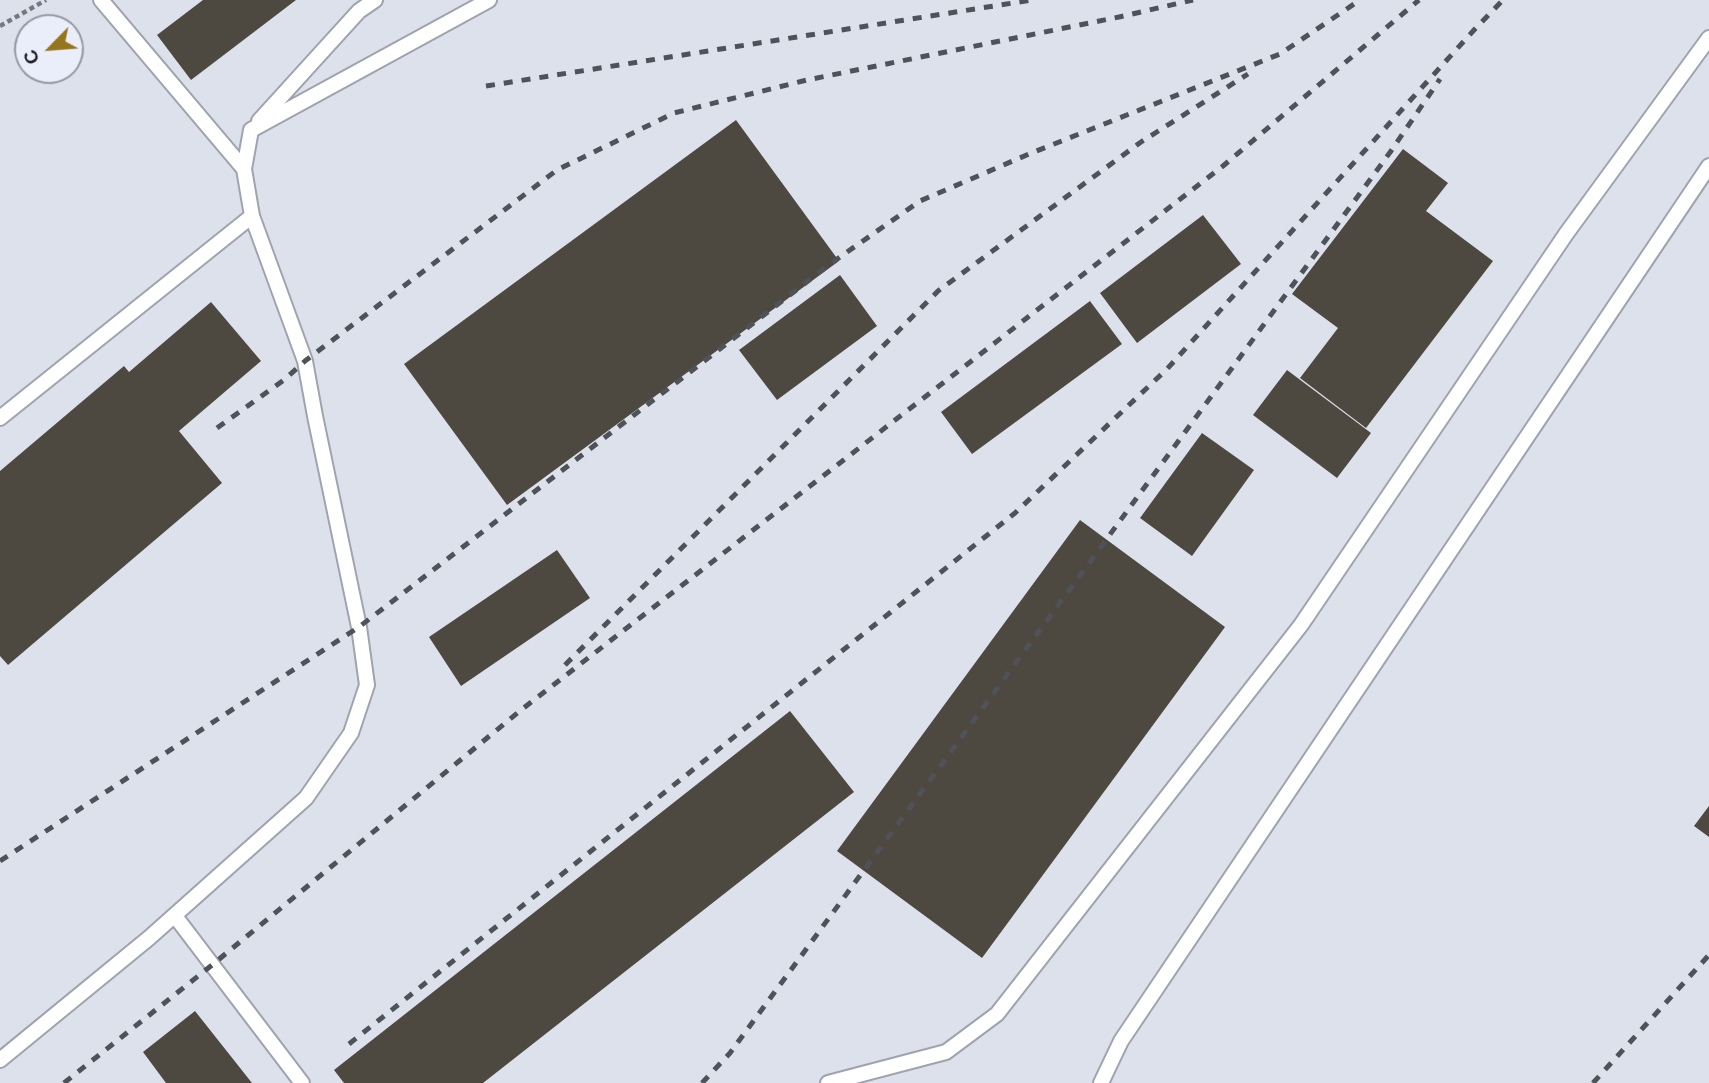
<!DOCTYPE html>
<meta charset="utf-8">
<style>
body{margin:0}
#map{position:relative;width:1709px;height:1083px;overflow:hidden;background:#dce1ec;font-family:"Work Sans",sans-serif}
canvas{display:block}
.north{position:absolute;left:14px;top:14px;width:70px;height:70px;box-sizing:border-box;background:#e9eefa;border:2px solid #9599a2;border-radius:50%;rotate:245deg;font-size:19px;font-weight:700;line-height:28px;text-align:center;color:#181a1e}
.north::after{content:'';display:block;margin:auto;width:24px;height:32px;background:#95751d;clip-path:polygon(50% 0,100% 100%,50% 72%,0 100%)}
</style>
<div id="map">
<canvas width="1709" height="1083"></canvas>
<div class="north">С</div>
</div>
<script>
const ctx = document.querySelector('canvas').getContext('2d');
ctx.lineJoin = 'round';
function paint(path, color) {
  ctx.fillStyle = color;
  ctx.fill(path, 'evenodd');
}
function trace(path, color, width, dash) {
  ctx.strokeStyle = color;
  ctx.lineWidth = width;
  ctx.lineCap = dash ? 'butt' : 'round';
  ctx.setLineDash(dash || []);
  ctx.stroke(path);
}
paint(new Path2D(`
 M203,0H296L191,80L157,35Z
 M736,120L839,261L507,505L404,364Z
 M1403,149L1448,183L1426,211L1493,261L1366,428L1300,378L1338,328L1292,294Z
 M1203,215L1241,264L1137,343L1100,293Z
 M840,275L877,326L777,400L739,350Z
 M1090,301L1122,344L972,454L941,412Z
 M211,302L261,361L179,431L222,483L8,665L0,656V471L124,366L129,372Z
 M1287,370L1371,433L1337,478L1253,415Z
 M1202,433L1254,470L1192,556L1140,518Z
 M1080,520L1225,627L982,958L837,851Z
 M557,550L590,598L461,686L429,637Z
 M790,711L854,792L483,1083H344L334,1070Z
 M1709,806V837L1694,826Z
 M195,1011L252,1083H166L143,1052Z`), '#4e4940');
const service = new Path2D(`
 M101,0L244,169
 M259,121L359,11L375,0
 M0,418L252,216
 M175,916L302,1083
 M0,1060L149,938L306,798L351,733L367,685L359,627L315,416L305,361L252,216L244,169L251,130L489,0
 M828,1083L946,1052L997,1014L1301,625L1566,234L1709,38
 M1101,1083L1121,1041L1709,166`);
trace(service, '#9fa3ae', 18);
trace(new Path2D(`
 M0,26L46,0`), '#757980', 4.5, [5, 3.5]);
trace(service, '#fff', 14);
trace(new Path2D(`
 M486,86L1032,0
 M217,428L284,380L305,361L557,170L674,113L807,80L1119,17L1193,0
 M565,665L938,291L1141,142L1248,74
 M0,861L359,627L830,264L920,201L1029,154L1280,54L1360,0
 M349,1044L1015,513L1167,369L1474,30L1503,0
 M64,1083L212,965L521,710L1223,166L1419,0
 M702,1083L730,1053L1391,151L1440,79
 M1593,1083L1709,955`), '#4f5258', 5, [9, 9]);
</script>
